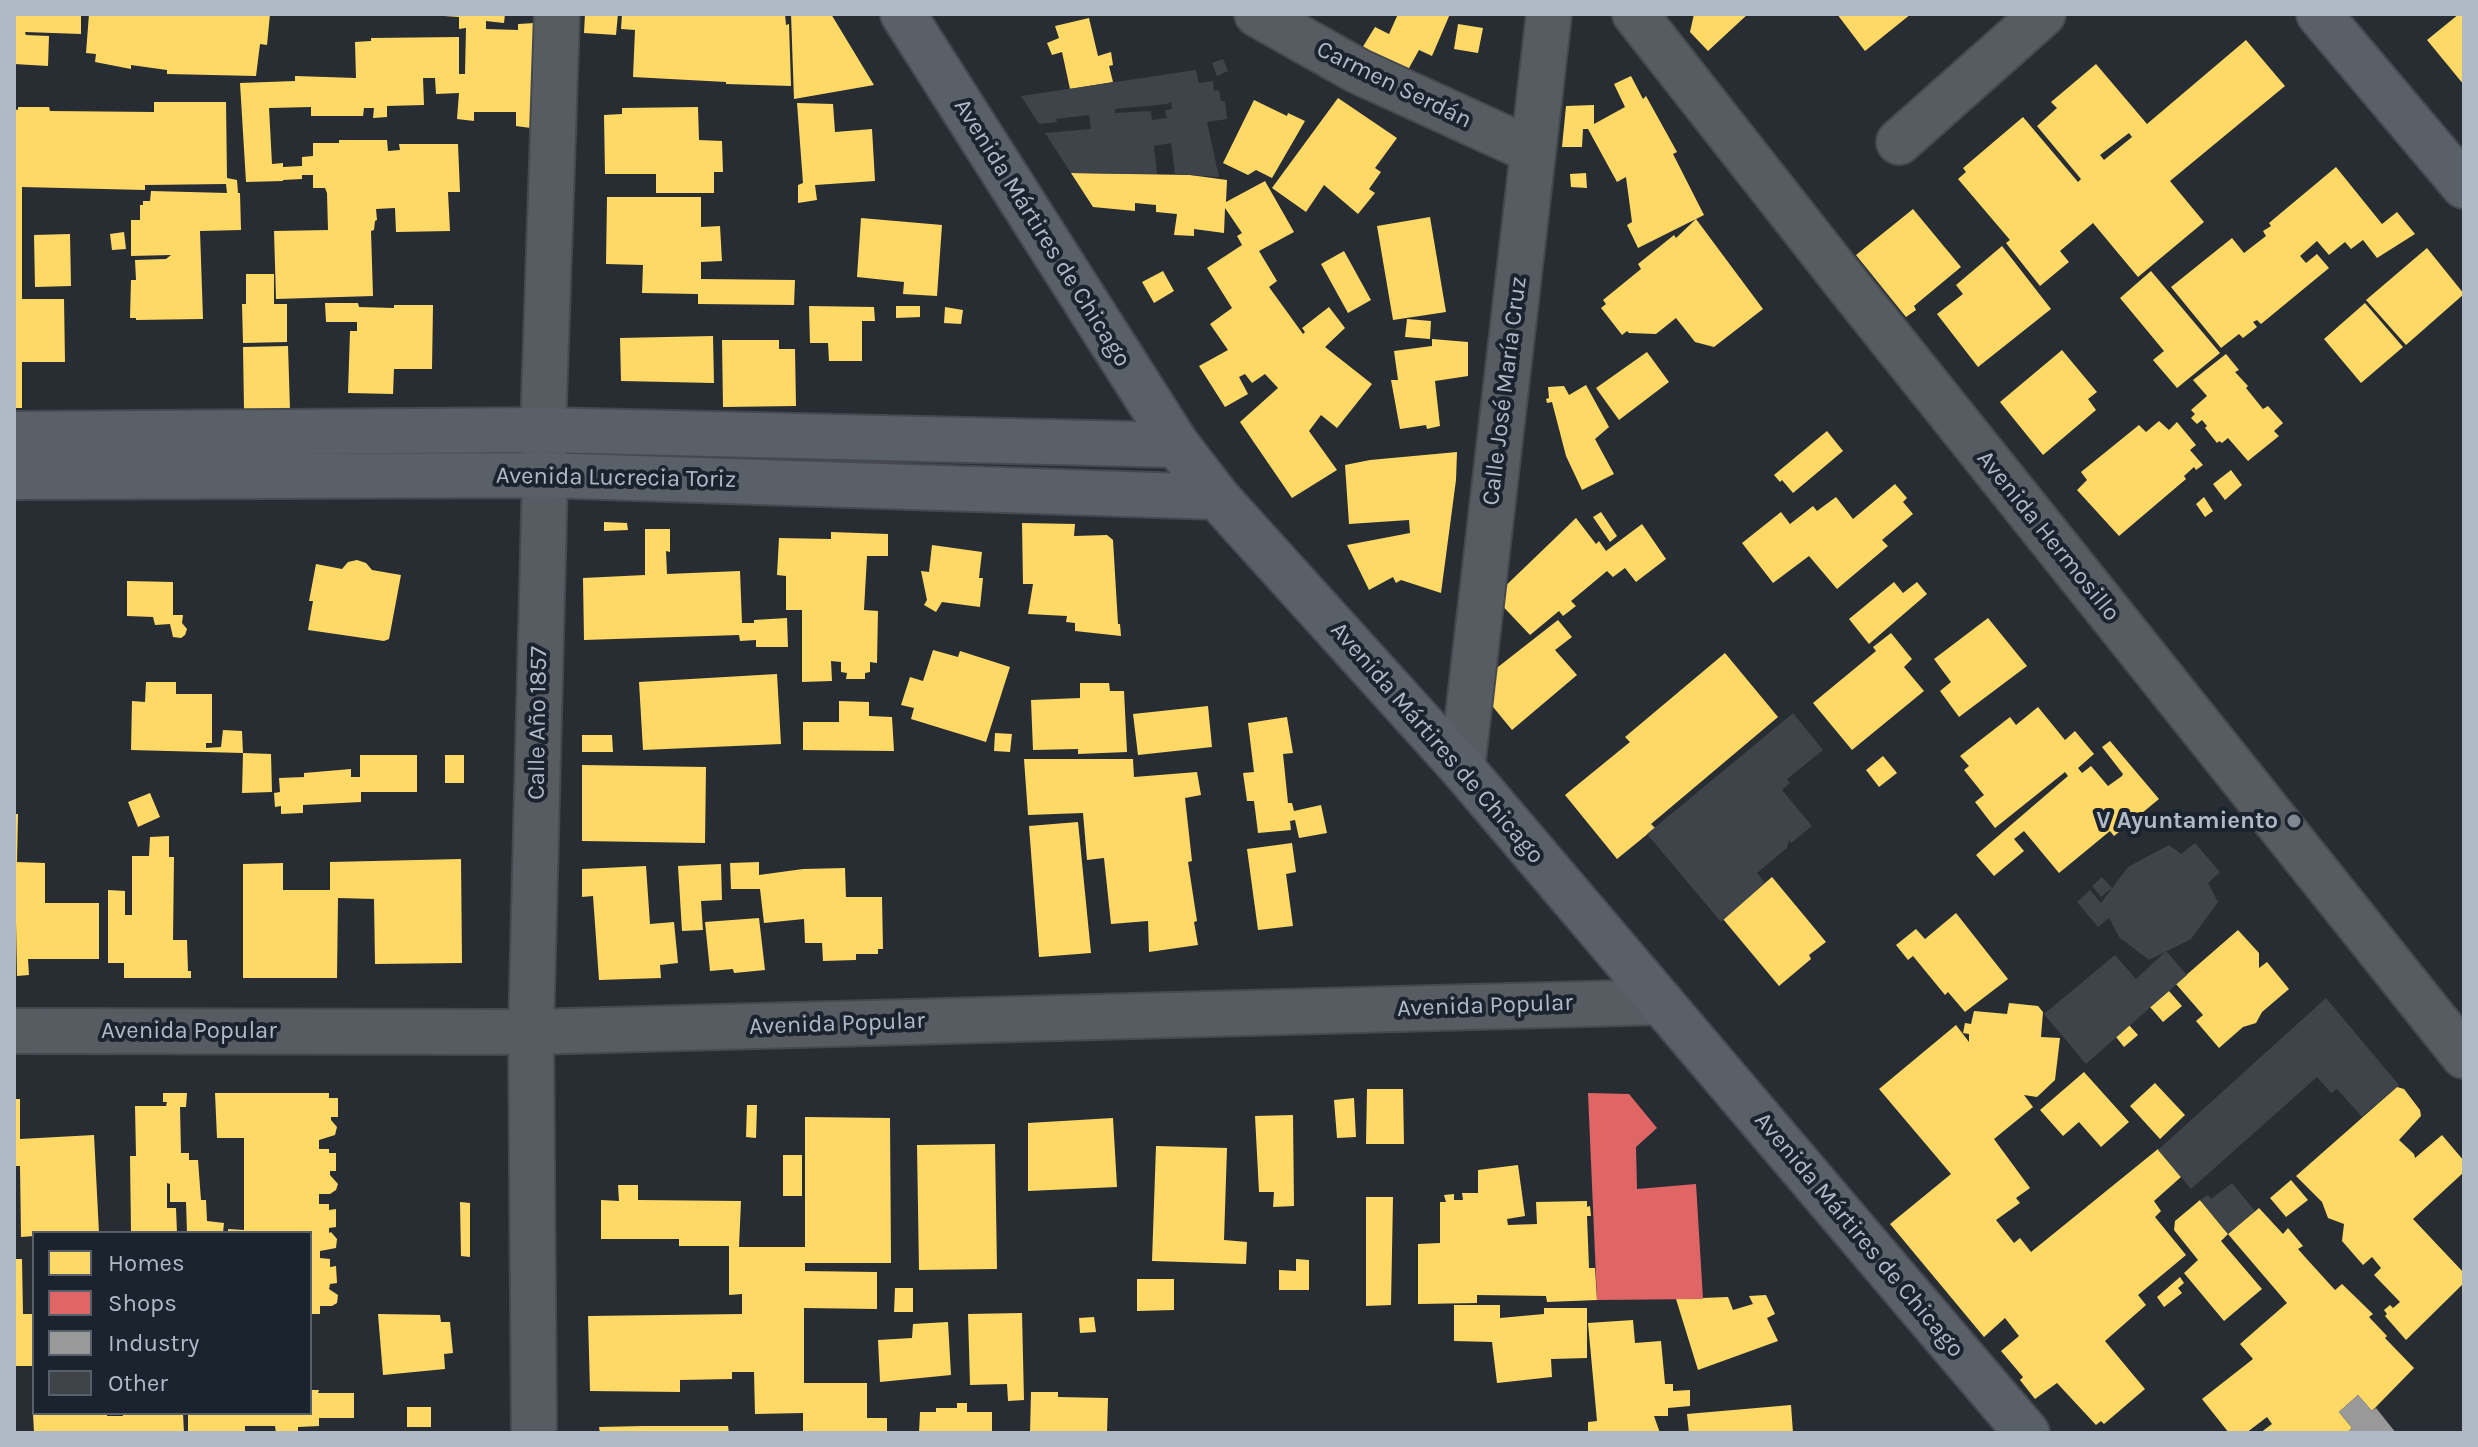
<!DOCTYPE html>
<meta charset="utf-8">
<style>
body{margin:0}
#map{position:relative;width:2478px;height:1447px;overflow:hidden;background:#282d34;font-family:Karla,sans-serif}
canvas{display:block}
.frame{position:absolute;inset:0;border:16px solid #b0b9c6;pointer-events:none}
.legend{position:absolute;left:32px;top:1231px;width:280px;height:184px;box-sizing:border-box;background:#1b232f;border:2px solid #575f6b;margin:0;padding:10px 14px;list-style:none;font-size:24px;color:#b0b9c6}
.legend li{display:flex;align-items:center;gap:16px;height:40px}
.legend b{width:40px;border:2px solid #575f6b}
</style>
<div id="map">
<canvas width="2478" height="1447"></canvas>
<div class="frame"></div>
<ul class="legend">
<li><b style="height:22px;background:#ffd966"></b>Homes</li>
<li><b style="height:22px;background:#e06666"></b>Shops</li>
<li><b style="height:22px;background:#999"></b>Industry</li>
<li><b style="height:22px;background:#3f444a"></b>Other</li>
</ul>
</div>
<script>
const ctx = document.querySelector('canvas').getContext('2d');
ctx.lineJoin = 'round';
function paint(path, color) {
  ctx.fillStyle = color;
  ctx.fill(path, 'evenodd');
}
function trace(path, color, width, dash) {
  ctx.strokeStyle = color;
  ctx.lineWidth = width;
  ctx.lineCap = dash ? 'butt' : 'round';
  ctx.setLineDash(dash || []);
  ctx.stroke(path);
}
function label(font, color, halo, rows, align = 'center') {
  ctx.font = font + ' Karla,sans-serif';
  ctx.lineWidth = 8;
  ctx.setLineDash([]);
  ctx.textBaseline = 'middle';
  ctx.strokeStyle = halo;
  ctx.fillStyle = color;
  for (const [text, x, y, turn = 0] of rows) {
    ctx.save();
    ctx.translate(x, y);
    ctx.rotate((+turn || 0) * Math.PI / 180);
    ctx.textAlign = isNaN(turn) ? turn : align;
    if (halo) ctx.strokeText(text, 0, 0);
    ctx.fillText(text, 0, 0);
    ctx.restore();
  }
}
paint(new Path2D(`
 M14,14H81V34L25,32L26,35L49,36L48,66L14,64Z
 M89,14H270L267,45L260,44L256,76L167,74V70L131,65V69L95,62L96,54L86,53Z
 M444,14H505L504,23L486,21V29L518,30V24L535,23L538,129L516,126V112H474V121L457,119L459,93L436,94L435,78H423L424,105L387,106V117L373,118L374,108H364L363,116H311V107L269,108L272,164L283,163V167L302,166V157L313,156V143H339V140H387L388,151L400,150L399,144H458L460,192H448L450,231L396,232L395,208L376,209L377,220L375,221L374,230L371,231L373,296L276,299L274,231L328,230L327,193L325,188H313V175H302V179L283,180V181L246,182L240,83L295,81V76L356,78L355,42L371,41V38L459,37V74H465L466,28L459,29V17L444,16Z
 M585,14H618L616,35L584,33Z
 M622,14H785L786,25L789,24L791,86L726,84V82L633,77L635,30L621,29Z
 M791,14H831L874,85L794,99Z
 M1398,14H1450L1432,56L1419,50L1404,77L1359,53L1375,27L1389,34Z
 M1694,14H1748L1708,51L1690,32Z
 M1837,14H1911L1865,51Z
 M2459,14H2464V85L2427,40Z
 M1089,18L1098,56L1111,52L1113,65L1109,66L1113,82L1070,89L1062,52L1052,55L1047,43L1059,38L1055,26Z
 M1458,24L1483,28L1478,53L1454,49Z
 M2246,40L2285,86L2170,181L2204,222L2138,277L2093,223L2060,251L2069,262L2040,286L2006,243L2010,240L1958,179L1966,172L1963,168L2023,117L2078,182L2081,179L2037,126L2057,108L2051,102L2096,64L2147,124ZM2129,133L2132,137L2104,160L2100,155Z
 M1631,76L1643,99L1646,96L1677,152L1673,154L1704,215L1638,248L1627,225L1632,222L1626,177L1617,182L1588,129H1583L1582,147H1562L1566,106L1594,105V124L1625,107L1614,84Z
 M1338,98L1397,138L1375,168L1381,172L1369,189L1375,193L1358,214L1324,185L1306,212L1272,188Z
 M1254,100L1287,116L1288,113L1305,121L1272,178L1256,170L1248,175L1223,163Z
 M154,102H226L227,178L237,180L238,193H240L241,230L200,231L203,319L136,320V318H130L131,280H136L135,260L166,259L171,255L131,256V220H140V205H143V201H150L151,191L227,193L226,184L145,185V190L22,187V299H64L65,362H22V408H14V109L18,110V107H49L50,111L154,112Z
 M797,103L833,104L835,132L872,129L875,181L815,185L817,200L798,203V185L803,183Z
 M698,107L699,140L722,141L723,172H714V193H656V174H605L604,115L622,114V108Z
 M2336,167L2382,224L2397,212L2415,234L2377,258L2363,240L2351,249L2345,242L2329,255L2317,241L2300,256L2306,263L2317,254L2329,268L2261,324L2257,320L2253,322L2257,327L2243,338L2239,334L2221,348L2171,287L2232,238L2244,253L2266,236L2263,231L2271,226L2269,223Z
 M1071,173L1190,175L1227,180L1226,202L1265,181L1294,232L1259,251L1277,281L1269,287L1303,334L1305,332L1302,328L1329,307L1345,328L1325,347L1372,384L1337,428L1321,415L1309,431L1337,470L1292,498L1240,422L1278,388L1265,374L1252,383L1245,374L1239,377L1248,394L1225,407L1199,366L1228,350L1210,324L1232,308L1207,268L1242,245L1237,236L1242,233L1225,208L1224,233L1194,229V236L1174,235L1177,214L1156,212V205L1135,203V211L1093,207Z
 M1586,173L1587,188L1571,187L1570,174Z
 M607,197H701V227L720,226L722,261L701,262V279L795,280L794,305L698,304V294L642,293L643,265L606,264Z
 M1913,209L1961,267L1914,306L1916,310L1906,317L1856,255Z
 M1430,217L1446,312L1393,320L1377,226Z
 M861,218L942,225L937,296L903,294L904,282L857,277Z
 M1696,219L1763,309L1714,347L1695,342L1676,318L1656,334L1629,333L1627,331L1622,335L1601,308L1606,304L1603,300L1641,269L1638,264L1674,235L1676,238Z
 M124,232L126,249L112,250L110,234Z
 M70,234L71,286L35,287L34,235Z
 M2002,246L2051,309L1978,367L1937,314L1963,294L1956,285Z
 M2427,248L2464,294L2406,345L2366,300Z
 M1344,251L1371,300L1348,313L1321,264Z
 M1163,271L1174,291L1154,303L1142,282Z
 M2151,271L2220,353L2177,388L2153,360L2164,351L2120,298Z
 M246,274H274V304H287V342L243,343L242,304H246Z
 M325,303H358L359,307L394,308V305H433L432,369H394L393,394L348,393L350,331H357V322H326Z
 M2365,303L2403,347L2361,383L2324,339Z
 M809,306L874,307L875,321H862V361H829L828,343H810Z
 M896,306H920V317L896,318Z
 M945,307L963,310L961,324L944,323Z
 M1407,319L1431,321L1430,339L1405,337Z
 M713,336L714,383L621,381L620,338Z
 M1432,339L1468,342V376L1435,381L1440,426L1427,429L1426,425L1400,429L1391,380H1398L1394,351L1432,346Z
 M722,340H779V349H795L796,406L723,407Z
 M288,346L290,410L244,409L243,347Z
 M2062,350L2097,392L2088,399L2096,410L2043,455L2000,402Z
 M1647,352L1669,382L1619,420L1596,388Z
 M2226,354L2239,370L2235,372L2248,386L2246,388L2263,409L2268,406L2283,423L2274,431L2279,436L2248,461L2228,438L2222,443L2219,441L2217,443L2205,428L2207,426L2202,420L2197,424L2191,418L2195,414L2191,410L2207,396L2193,380Z
 M1586,385L1609,427L1595,439L1614,474L1582,490L1566,456L1552,402L1547,403L1546,399L1549,398L1548,387L1564,386L1569,395Z
 M2159,421L2169,430L2177,422L2196,445L2190,450L2203,465L2196,470L2194,467L2184,476L2186,479L2119,536L2077,490L2087,480L2081,472L2139,425L2146,432Z
 M1827,431L1843,451L1793,493L1782,480L1780,482L1774,475Z
 M1457,452L1456,480L1441,593L1401,580L1396,583L1393,577L1369,590L1347,545L1410,533L1409,520L1349,524L1345,465L1370,460Z
 M2231,470L2242,485L2225,500L2213,484Z
 M1895,484L1907,498L1903,502L1913,514L1882,540L1888,546L1837,589L1809,556L1773,583L1742,543L1781,512L1790,524L1813,506L1817,511L1836,497L1853,519Z
 M2204,497L2213,511L2205,517L2196,504Z
 M1601,512L1617,536L1610,542L1593,517Z
 M1576,518L1596,544L1599,541L1606,551L1642,524L1666,559L1636,582L1625,568L1613,577L1607,571L1571,601L1576,606L1563,616L1559,611L1530,635L1495,598L1496,595Z
 M604,522L627,523L628,530L604,531Z
 M1022,523L1075,524L1074,536L1107,535L1113,540L1118,624H1120L1121,636L1075,631V623L1066,622L1067,616L1028,614L1033,584H1023Z
 M645,529H670V552L666,551L667,574L740,571L742,623H754V620L787,618L788,647H756V640L740,641L739,635L584,640L583,578L645,575Z
 M831,532L888,534V556H867L864,610L878,611L877,663L870,662V672L865,673V679H846L847,673L841,672V662L831,661L832,681L802,682V610H786V576L777,575L779,538L831,539Z
 M932,545L982,552L979,578H983L980,607L942,602L936,612L924,605L927,600L921,571L929,572Z
 M357,560L366,563L372,570L401,575L389,639L384,641L308,630L313,601H309L316,564L342,569L348,562Z
 M127,581L173,582V615H183L182,623L187,629L185,635L181,638L173,637L170,624L155,625L153,617L127,616Z
 M1894,582L1903,593L1917,582L1927,594L1869,644L1849,619Z
 M1988,618L2027,666L1959,717L1940,691L1951,682L1934,659Z
 M1558,620L1572,637L1555,650L1577,675L1512,730L1475,685Z
 M1891,633L1912,659L1904,667L1924,691L1852,750L1813,703L1876,651L1873,647Z
 M933,650L958,657L960,651L1010,667L986,742L911,719L914,708L901,705L910,677L923,681Z
 M1725,653L1778,717L1651,824L1655,828L1617,859L1565,795L1630,742L1625,737Z
 M777,674L781,744L643,750L639,682Z
 M146,682H176V694H212V743H206V748L221,747L223,730L242,731L243,753L271,754L272,792L242,793L243,753L131,750L132,701L145,702Z
 M1080,683H1109L1110,691H1124L1127,752L1078,754V749L1033,750L1031,700L1080,698Z
 M839,701L869,702V716L892,717L894,751L803,750V722H839Z
 M1208,706L1212,747L1138,755L1133,714Z
 M2038,707L2065,740L2075,731L2094,754L2078,768L2082,773L2091,766L2108,786L2122,776L2123,774L2102,747L2110,741L2159,799L2114,836L2110,831L2059,873L2024,831L2014,839L2024,851L1994,876L1976,855L2068,776L2065,772L1995,828L1975,802L1984,795L1964,770L1969,766L1960,756L2010,717L2016,725Z
 M1287,717L1293,753L1283,754L1288,803H1292L1294,811L1321,805L1327,833L1299,838L1295,820L1290,821L1291,830L1258,833L1254,801H1247L1243,773L1254,772L1248,723Z
 M995,733L1012,734L1010,752L994,751Z
 M582,735H612L613,752H582Z
 M360,755H417V792H361V802L303,805V813L281,814V806L275,807L274,793L280,792L279,778L304,777V773L351,769V777H360Z
 M445,755H464V783H445Z
 M1883,756L1897,773L1879,787L1866,770Z
 M1024,759H1133L1134,777L1197,772L1201,795L1185,798L1192,861L1188,862L1197,921L1194,922L1198,945L1149,952L1148,921L1111,924L1104,858L1087,860L1083,813L1028,815Z
 M582,765L706,767L705,843L582,841Z
 M150,793L160,817L138,827L128,802Z
 M14,814H18L17,862L45,863V903H99V959H28L29,975L17,976Z
 M1078,822L1091,953L1039,957L1029,826Z
 M169,836V857H174L173,940H187L188,971H191V978H124V963H108V890L125,891V915H132V856H149L150,837Z
 M1292,843L1296,872L1286,874L1293,926L1258,930L1247,849Z
 M461,859L462,963L375,964L374,899L338,898L337,978H243V864L283,863V890H330V862Z
 M759,862V875L803,869L845,868L846,897H882L883,949H878V954H856V960L823,961L822,943H805L804,919L764,923L760,889H731L730,863Z
 M721,864L722,900L701,901L703,930L682,931L678,866Z
 M646,866L650,924L674,922L678,963L660,965L661,978L599,980L593,896L582,897V869Z
 M1772,877L1826,942L1809,955L1811,959L1779,986L1723,919Z
 M1956,913L2008,979L1965,1012L1948,992L1945,995L1913,956L1908,960L1896,945L1916,929L1925,939Z
 M759,918L765,970L734,973L733,969L710,971L705,922Z
 M2238,930L2259,953V968L2267,962L2289,989L2262,1012L2256,1023L2243,1027L2219,1048L2196,1021L2203,1015L2176,984Z
 M2169,991L2182,1006L2163,1022L2150,1007Z
 M2009,1003L2038,1006L2043,1012L2041,1037L2060,1038L2055,1080L2037,1097L2024,1095L2033,1107L1994,1139L2030,1188L2016,1198L2020,1203L1996,1220L2014,1243L2020,1238L2031,1252L2158,1149L2181,1177L2154,1201L2161,1211L2155,1217L2186,1255L2138,1295L2146,1305L2105,1341L2145,1389L2104,1424L2101,1421L2096,1425L2057,1383L2035,1399L2020,1380L2023,1377L2001,1351L2019,1336L2005,1318L1984,1337L1890,1224L1951,1174L1879,1089L1956,1025L1969,1042V1034L1963,1033L1965,1023L1971,1024L1974,1011L2007,1014Z
 M2129,1025L2138,1035L2124,1047L2116,1037Z
 M2084,1072L2129,1122L2101,1147L2079,1122L2063,1136L2040,1110Z
 M2155,1083L2185,1115L2160,1139L2130,1106Z
 M2397,1087L2404,1089L2420,1110L2421,1116L2399,1140L2414,1154L2415,1158L2442,1135L2464,1161V1172L2413,1219L2464,1273V1283L2406,1340L2385,1316L2387,1314L2384,1310L2390,1305L2393,1308L2400,1302L2374,1275L2381,1268L2372,1257L2363,1265L2342,1241L2344,1224L2328,1218L2322,1202L2296,1176Z
 M1367,1089H1403L1404,1144H1366Z
 M163,1093H187L186,1107H180L181,1153H189V1160H198L201,1200H206L207,1221L224,1223L223,1233H187L186,1202H170V1184L167,1183V1208H176L177,1233H131L130,1156H136L135,1106H166L167,1102H163Z
 M215,1093H329V1098H338V1117H331V1120L337,1127L335,1135L319,1140V1149H329V1153H336V1171H330V1175L338,1184L336,1190L330,1194H319V1204H329V1210L336,1209V1227L329,1228V1233L331,1232L337,1239L336,1248L320,1251V1258L330,1259V1267L336,1266L337,1283L330,1284L329,1289L338,1295L337,1303L332,1306H320V1314H310V1233H228V1229L244,1230V1138H217Z
 M1354,1098L1356,1137L1337,1138L1334,1100Z
 M14,1099H20V1139L94,1135L99,1233H34V1236L21,1237L20,1166H14Z
 M747,1105H757L756,1138L746,1137Z
 M1293,1115L1294,1206L1273,1207L1274,1192H1259L1255,1116Z
 M805,1117L890,1118L891,1263H805V1271L877,1272V1309L804,1308V1383H867V1418H887V1433H803V1413L755,1414L754,1372H732V1379L680,1380V1392L590,1391L588,1316L742,1314V1294L729,1295V1246H679V1239H601V1200L619,1201L618,1185H638V1200L741,1201L739,1247H805Z
 M1113,1118L1117,1187L1028,1191V1123Z
 M995,1144L997,1269L919,1270L917,1145Z
 M1156,1146L1227,1148L1224,1240L1247,1242L1246,1264L1152,1261Z
 M783,1155H802V1196H783Z
 M1518,1165L1525,1216L1507,1219L1508,1225L1537,1224L1536,1202L1587,1201V1207L1590,1206L1591,1216H1587L1589,1268H1595L1597,1300L1547,1302L1546,1296L1477,1295V1303L1418,1304V1244L1440,1243V1202H1446L1444,1195L1454,1194V1200H1463L1462,1193H1478V1170Z
 M2291,1180L2308,1200L2286,1217L2270,1198Z
 M1366,1197H1393L1391,1305L1366,1306Z
 M2200,1200L2228,1234L2259,1208L2283,1234L2288,1228L2303,1246L2298,1249L2305,1257L2335,1290L2342,1284L2373,1314L2369,1317L2387,1336L2385,1338L2414,1368L2372,1411L2358,1395L2339,1412L2352,1428L2346,1433H2260L2272,1424L2267,1417L2246,1433H2229L2202,1399L2253,1359L2240,1344L2287,1303L2228,1234L2221,1241L2262,1289L2224,1321L2184,1273L2198,1260L2174,1230L2175,1221Z
 M460,1202L470,1203V1257L461,1256Z
 M14,1259H22L23,1314H34V1366H14Z
 M1296,1259L1309,1260V1290H1279V1270L1296,1271Z
 M2180,1277L2184,1283L2178,1288L2182,1293L2164,1307L2157,1297Z
 M1137,1279H1174V1310L1137,1311Z
 M895,1288H913V1312H894Z
 M1766,1295L1775,1314L1767,1318L1778,1341L1698,1370L1676,1299L1728,1297L1733,1310L1753,1304L1749,1296Z
 M1454,1305H1500V1318L1544,1314V1308H1587V1358L1551,1359L1552,1377L1497,1383L1492,1342L1454,1341Z
 M1022,1313L1024,1400L1008,1401L1007,1384L970,1385L968,1314Z
 M378,1314L440,1315L441,1322H450L453,1353L444,1354L445,1369L383,1375Z
 M1094,1317L1096,1332L1080,1333L1079,1318Z
 M1633,1320L1635,1343L1661,1341L1665,1384H1673V1391L1690,1390V1406L1668,1408V1416H1654L1660,1433H1588V1422L1597,1421L1588,1323Z
 M948,1322L951,1375L880,1382L878,1340L912,1338L913,1324Z
 M310,1390H319L318,1393H354V1418H319V1426L298,1427V1433H276L275,1426H245V1433H188V1413H310Z
 M1031,1392H1058V1397L1108,1398L1107,1433H1030Z
 M957,1403H967V1412H992V1433H919L920,1412H936V1408H957Z
 M1791,1405L1793,1433H1689L1687,1414Z
 M407,1407H431V1427H407Z
 M33,1413H107V1416H123L122,1413H183L184,1433H34Z
 M643,1426H728L729,1433H600L599,1427Z`), '#ffd966');
paint(new Path2D(`
 M1588,1093L1629,1094L1657,1128L1636,1147L1637,1189L1696,1184L1703,1299L1597,1300Z`), '#e06666');
paint(new Path2D(`
 M2358,1395L2372,1411L2376,1408L2396,1433H2346L2352,1428L2339,1412Z`), '#999');
paint(new Path2D(`
 M1223,59L1228,71L1217,76L1212,63Z
 M1196,70L1199,83L1213,81L1214,91L1219,90L1221,101H1225L1227,119L1207,122L1219,177L1175,174L1171,143L1154,146L1157,174L1071,173L1045,133L1091,129L1089,115L1056,119L1057,122L1039,124L1021,96ZM1171,102L1172,109L1165,110L1167,118L1152,120L1151,111L1115,113V109L1167,104Z
 M1793,713L1823,750L1787,779L1790,783L1782,790L1812,826L1791,843L1789,840L1787,848L1757,873L1765,883L1721,922L1647,834Z
 M2195,843L2220,872L2208,883L2218,902L2191,939L2149,960L2119,937L2109,918L2098,927L2077,902L2090,890L2101,903L2128,867L2169,845L2181,854Z
 M2102,877L2112,888L2101,897L2092,886Z
 M2166,951L2187,975L2086,1064L2044,1014L2115,955L2136,979Z
 M2326,998L2399,1085L2362,1117L2337,1089L2331,1093L2317,1077L2191,1189L2158,1150Z
 M2232,1183L2255,1211L2228,1234L2200,1200L2208,1195L2211,1199Z`), '#3f444a');
const street = new Path2D(`
 M1257,14L1358,71L1533,151
 M1635,14L1851,289L2464,1056
 M1899,142L2043,14
 M1462,768L1549,14
 M14,1031L531,1032L1661,1002
 M534,1433L531,1032L545,475L543,430L557,14`);
const secondary = new Path2D(`
 M903,14L1177,445L1217,497L1462,768L2027,1433
 M2319,14L2464,186
 M14,434L543,430L1177,445
 M14,477L545,475L1217,497`);
trace(street, '#46494f', 48);
trace(secondary, '#46494f', 48);
trace(street, '#575b62', 44);
trace(secondary, '#5a6068', 44);
for (const [x, y, r, color] of [
 [2294,821,8,"#808893"]
]) {
  const dot = new Path2D();
  dot.arc(x, y, r, 0, 2 * Math.PI);
  ctx.fillStyle = color;
  ctx.fill(dot);
  trace(dot, '#1b232f', 3);
}
label('24px', '#b0b9c6', '#1b232f', [
 ["Carmen Serdán",1394,85,26],
 ["Avenida Mártires de Chicago",1042,233,58],
 ["Calle José María Cruz",1505,391,-83],
 ["Avenida Lucrecia Toriz",616,478,1],
 ["Avenida Hermosillo",2048,536,51],
 ["Calle Año 1857",538,723,-89],
 ["Avenida Mártires de Chicago",1437,743,49],
 ["Avenida Popular",1485,1006,-2],
 ["Avenida Popular",837,1024,-2],
 ["Avenida Popular",189,1031],
 ["Avenida Mártires de Chicago",1859,1235,50]
]);
label('bold 24px', '#b0b9c6', '#1b232f', [
 ["V Ayuntamiento",2278,821]
], 'right');
</script>
